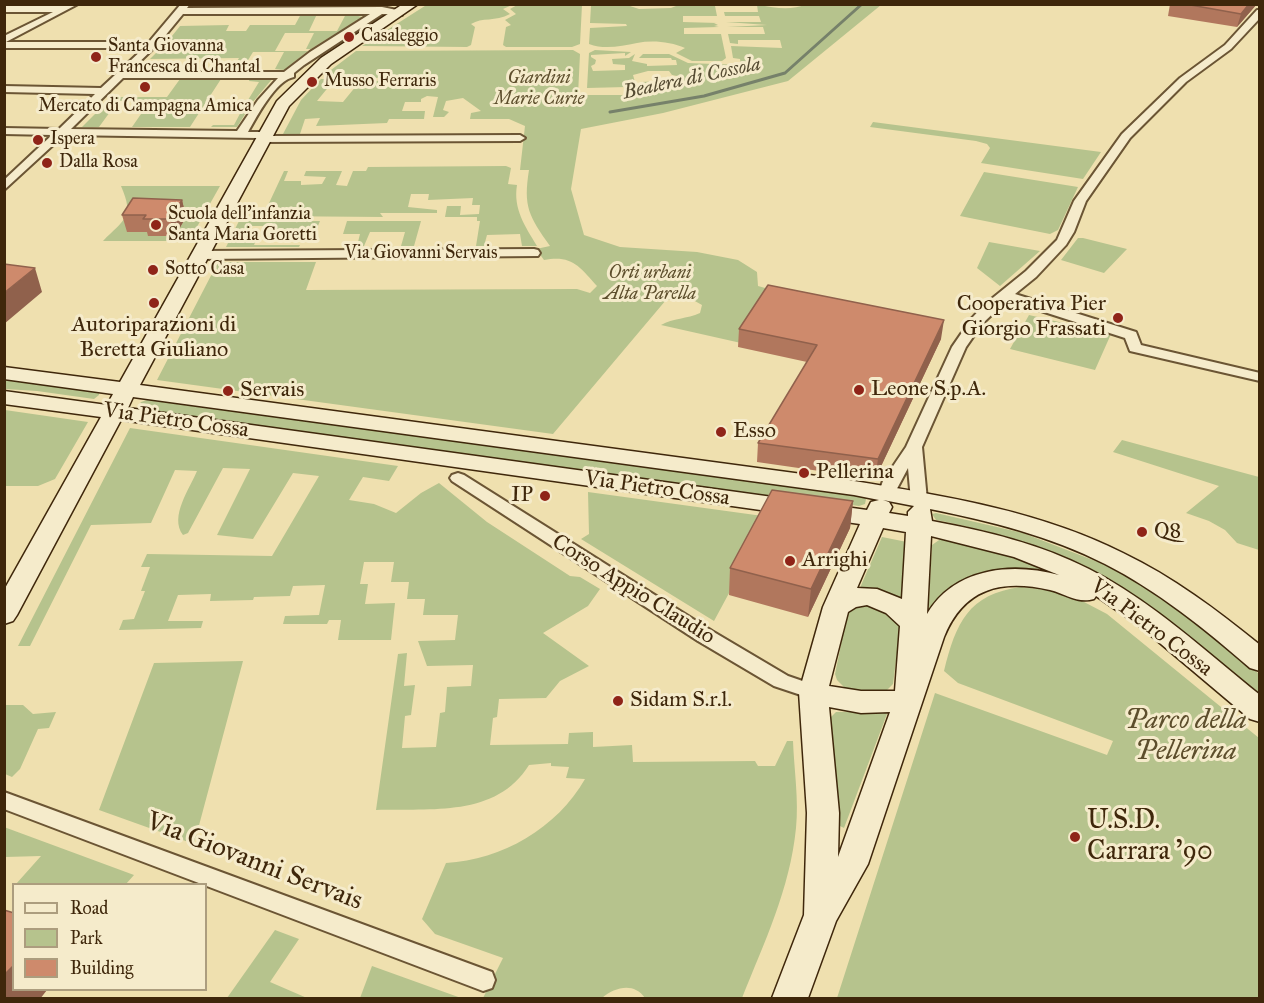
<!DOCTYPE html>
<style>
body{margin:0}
#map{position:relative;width:1264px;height:1003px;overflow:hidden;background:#efe0af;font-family:"IM FELL Great Primer",serif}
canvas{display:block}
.frame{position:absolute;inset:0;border:6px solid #3f270b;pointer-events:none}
.legend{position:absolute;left:12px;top:883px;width:195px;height:108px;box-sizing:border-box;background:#f5ebcb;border:2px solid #ac9d7e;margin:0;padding:8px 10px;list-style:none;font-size:18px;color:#3f270b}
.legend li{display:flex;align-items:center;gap:12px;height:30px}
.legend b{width:30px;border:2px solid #ac9d7e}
</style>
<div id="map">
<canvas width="1264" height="1003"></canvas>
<div class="frame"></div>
<ul class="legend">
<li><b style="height:8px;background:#f5ebcb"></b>Road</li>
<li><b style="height:16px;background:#b6c38d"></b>Park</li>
<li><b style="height:16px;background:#ce8a6c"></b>Building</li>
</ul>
</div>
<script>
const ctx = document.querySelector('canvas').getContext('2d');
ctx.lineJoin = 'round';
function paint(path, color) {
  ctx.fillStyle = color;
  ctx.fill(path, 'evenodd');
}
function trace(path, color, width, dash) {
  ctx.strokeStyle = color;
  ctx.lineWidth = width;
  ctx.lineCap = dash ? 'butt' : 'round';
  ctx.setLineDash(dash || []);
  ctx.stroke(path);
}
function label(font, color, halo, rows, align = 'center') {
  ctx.font = font + ' "IM FELL Great Primer",serif';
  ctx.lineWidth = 6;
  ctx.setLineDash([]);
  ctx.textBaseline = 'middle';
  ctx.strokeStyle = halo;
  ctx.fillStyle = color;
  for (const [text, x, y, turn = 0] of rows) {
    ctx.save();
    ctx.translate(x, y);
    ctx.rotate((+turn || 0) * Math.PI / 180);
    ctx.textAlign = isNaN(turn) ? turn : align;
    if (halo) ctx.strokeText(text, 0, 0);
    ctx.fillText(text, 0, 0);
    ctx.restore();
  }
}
paint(new Path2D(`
 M428,4H512V5L503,9L510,14C495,22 482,17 471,24L475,27L471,45L467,47L362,46Z
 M519,4L582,5L580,44L572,47H506L503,45L506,27L511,25L505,20L516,14L510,9Z
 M726,4C736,4 749,2 760,5C775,8 791,11 807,4L881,5L788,81L663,113L581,129L571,189L584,235L620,247L697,252L738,260L757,272L758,286L776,291L741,343L661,325C673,318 687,319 700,313L702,305L693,300H666L553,434L157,380L218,262H316L306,290L577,289L590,293L597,286C579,266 572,255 544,260L536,249L550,246C529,216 523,207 529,170H520L525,126L509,119H470L471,113L481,111L463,98L446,101L443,110L449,112L444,117H433L438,97L427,96L421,99V102H405L402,111H425L424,119H389L387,123L316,126L320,118L305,119L300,134H283L301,100L321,79H335L317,101L343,102L361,80L379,81L378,87L415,86L416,77L380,78L328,75L327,73L356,51L573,50L580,54L578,95H632L651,86L642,82L678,80L677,76L672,75L669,71H648L633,75L635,82L626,87L587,88L589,53L595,50L631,52L625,56V53L591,55V57L596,60L595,64L591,66L593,71L625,70V65L613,64L612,59L629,58L635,54L632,61L647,64V66L677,65L676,60H672L671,58H639L643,54H669L688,63L741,65L740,59L733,58L731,46L782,48L780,40H738V44L730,43L728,34H765L763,27H727L767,25L726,22H761L759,16H725L724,12H758L757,5L723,6Z
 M595,5H627L639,9L671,8L681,4L715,6L717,16H683V22L718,23H714L718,25L714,26L719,27L684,28V34H721L726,58L722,61H692L676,53L685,48C671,42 653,40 637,43C621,46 605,50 589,44L590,28L627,26L626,24L590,23L591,6Z
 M301,14H317L309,31H337L346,14H361L358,16L362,17L311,49H306L314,33H285L275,51H308L284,70L275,69L284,52H253L242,70H232L239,58L150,59L168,41L180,26L229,25L226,31H246L250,25H295Z
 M250,78H273L252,103L237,127H211L213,125H234L245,104H227L229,100H248L259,82L249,81Z
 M180,79H221L190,127H132L150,101H118L99,127H82L112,97H167Z
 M873,122L1101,152L1083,179L981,163L990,148L987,144L976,141L870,127Z
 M506,166L511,168L508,184L517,185C513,209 525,226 537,246H522L520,234L487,235L484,246H476L480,221H477V217H445L447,206H461L460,215L479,214L480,205H472L473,198L428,200L429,194H411L408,207L437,210V213H380L383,217L263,216L284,171H288L284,181H301V185L322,184L326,177L304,176L306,171H342L336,185L347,186L353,171H366L368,167Z
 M984,172L1078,187L1058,230L1050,234L960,216Z
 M121,186H220L189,241H103C124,219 135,218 121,186Z
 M239,221H320L315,233H270L273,226H249L244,237L257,238L254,245H300L299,247H226Z
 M347,221H421L414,246H401L405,232H370L364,246H357L360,234H343Z
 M1078,238H1083L1127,249L1104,273L1061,260Z
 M989,242L1040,251L1000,286L977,268Z
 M1029,315L1111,334L1095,370L1010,349Z
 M5,379L99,392V395L94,399L37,391L5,389Z
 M147,400L862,496L866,499L865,504L859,506L804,498H786L140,409L138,406L141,402Z
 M5,410L88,422L55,479L38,486H5Z
 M130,428L398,466L389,481L363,477L349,500L374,504L396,513L421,493L439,483L487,522L570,576L580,577L600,589L588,606L543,633L589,666L560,681L546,698L499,699L497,717L493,718L490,745L568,744L569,733L593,732V747L632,745L633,762L755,761L758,766H775L787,741H793C794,769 799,800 796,828C790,889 764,943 742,998H645C634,982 615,987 602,998H483L503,958L435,934L422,919L446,863C502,860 557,828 585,779L566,778L569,767L551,766V763L529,765C496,818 431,808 376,810L398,654L407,653L404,686L415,685L411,715L405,716L402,748L436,747L440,713L445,712L447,687L471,686L473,665L427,666L418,641L455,640L458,615H423L425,599H407L409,582H391L394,562H364L360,584H368L365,604L395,603L391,640H338L341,620H329L327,624H283L285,616L319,615L325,585L293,586L290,596L254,597L253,600L210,601L211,594L178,595L168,621H203L201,628L119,630L123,620L134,619L145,591H141L150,567H141L147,554L272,556L319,476L293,473L253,539L217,535L250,469L223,468L188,533L183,535C169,517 190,488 197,471L175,470L151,523L91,525L30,646H18Z
 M1122,440L1259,477V550L1237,543L1225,530L1209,521L1186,513L1219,486L1113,452Z
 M588,492L770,517L714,621L581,539L589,534Z
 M936,513L1023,533L1116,569L1158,593L1222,641L1259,674V697C1214,660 1169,618 1120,587C1066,552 998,532 936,520L932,514Z
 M882,537L907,542L902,600L881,592L859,590Z
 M942,538L1020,559L1068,580L1026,571L928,620L932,545Z
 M1021,587L1065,592L1107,614L1259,738V998H837L935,693L1107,755L1113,741L958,683L944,671C956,623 968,594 1021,587Z
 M873,604L901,622L893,684L883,694L849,692L837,680L835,674L847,615L856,605Z
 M243,661L194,844L99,810L154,663Z
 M5,705H23L33,714L56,712L49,728L38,729L20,769L12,777L5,774Z
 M882,711L887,714L844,828L838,825L828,720L836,712Z
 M4,827L134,875L126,884H16L41,856L5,857Z
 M275,930L299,939L270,982L307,998H227Z
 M372,966L461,998H360Z`), '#b6c38d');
trace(new Path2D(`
 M610,112L704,96L785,73L862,4`), '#76816a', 3);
const street = new Path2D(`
 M66,4H78L6,42H149L181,4H190L187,8L382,7L402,11V15L382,14L304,65L294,73V77C276,80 257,116 248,132H265L270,136L520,135L525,138L520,141L262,142L257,138L64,135L4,190V180L52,135L4,134V128L59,129L95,94L4,92V86L101,88L144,48H4V36L53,12H4V6H63ZM183,14H370L310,52L284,72H129L160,42ZM123,78H278L258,100L237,131L71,129Z
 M1257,10H1260V18L1231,49L1186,82L1130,138L1086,201L1074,232L1066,245L1036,277L1015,294L1136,332L1141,345L1260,373V381L1130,351L1125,338L1007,300L982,324L966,347L922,447L927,500L919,505L911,500L908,468L892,498H880L878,494L883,481L906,447L952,347L972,318L984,305L1026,271L1057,240L1074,201L1122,134L1180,78L1225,45Z
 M534,249L538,250L540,253L538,256L200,259L194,255L200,251Z
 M458,473L464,475L712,631L788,676L820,687L823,692L820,697L813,699L774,686L698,641L452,481L450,478L452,475Z
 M4,792L492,972L495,980L492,988L483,991L4,809Z`);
const secondary = new Path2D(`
 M403,4H418L331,64L289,106L140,385L854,481C945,496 1040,511 1123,553C1173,577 1217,610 1260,645V671L1250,668C1205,629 1158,591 1105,564C1050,536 990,521 930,509L932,521C986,531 1040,544 1089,569C1152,601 1205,651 1260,695V722L1250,719L1142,628L1096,596L1094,599C1078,604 1066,594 1050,590C1001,579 964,588 944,637L868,864L836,921L808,998H772L804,915L807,813L799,692L823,607L860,524L121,420L17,615L13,621L4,624V590L101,417L4,404V391L107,405L113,394L4,379V367L120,382L277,101L321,58ZM133,397L854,495L879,500L871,502L867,510L128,408ZM883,500L914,506L908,512V516L889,513L892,507L889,502ZM883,528L906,532L902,599L877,589L857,588ZM931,536L1014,557L1059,575C1011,562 954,568 927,614ZM867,605L886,613L900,626L895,691H861L829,686L848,612L856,607ZM829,707L861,713L890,712L838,857L839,813Z`);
trace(street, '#6b5534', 4);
trace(secondary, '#3f270b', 3);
paint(street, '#f5ebcb');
paint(secondary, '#f5ebcb');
paint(new Path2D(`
 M1170,4H1257L1237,27L1168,16Z
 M182,200L186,217L175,236H148L147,232H127L122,215Z
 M739,329L941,339L875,479L757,462L758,443L807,362L738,347Z
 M853,501L850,528L808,617L729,595L730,568Z`), '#b1775d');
paint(new Path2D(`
 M1249,4H1257L1237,27L1241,14Z
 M182,200L186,217L175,236L170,219Z
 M35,268L42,292L4,324V293Z
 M944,320L941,339L875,479L878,459Z
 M853,501L850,528L808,617L811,589Z
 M14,965V990H47L40,999H4V975Z`), '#90614c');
const building = new Path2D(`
 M1185,4H1249L1241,14Z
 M133,198L182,200L170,219H143L146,215H122Z
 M4,264L35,268L4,293Z
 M768,285L944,320L878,459L758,443L817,345L739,329Z
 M772,490L853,501L811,589L730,568Z
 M4,910L14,913V965L4,975Z`);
paint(building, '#ce8a6c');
trace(building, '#90614c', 1.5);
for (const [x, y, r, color] of [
 [349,37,6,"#8f2418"],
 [96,57,6,"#8f2418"],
 [312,82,6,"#8f2418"],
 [145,87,6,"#8f2418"],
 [38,140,6,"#8f2418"],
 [47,163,6,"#8f2418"],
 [156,225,6,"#8f2418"],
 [153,270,6,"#8f2418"],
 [154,303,6,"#8f2418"],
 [1118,318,6,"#8f2418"],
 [859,390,6,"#8f2418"],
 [228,391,6,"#8f2418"],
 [721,432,6,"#8f2418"],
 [804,473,6,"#8f2418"],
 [545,496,6,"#8f2418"],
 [1142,532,6,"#8f2418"],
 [790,561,6,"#8f2418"],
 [618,701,6,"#8f2418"],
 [1075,837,6,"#8f2418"]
]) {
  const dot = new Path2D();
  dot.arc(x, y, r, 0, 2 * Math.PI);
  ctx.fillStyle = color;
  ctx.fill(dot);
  trace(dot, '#f5ebcb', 2);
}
label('18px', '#3f270b', '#f5ebcb', [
 ["Casaleggio",361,37],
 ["Santa Giovanna",108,47],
 ["Francesca di Chantal",108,68],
 ["Musso Ferraris",324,82],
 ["Mercato di Campagna Amica",145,107,"center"],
 ["Ispera",50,140],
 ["Dalla Rosa",59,163],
 ["Scuola dell'infanzia",168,215],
 ["Santa Maria Goretti",168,236],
 ["Sotto Casa",165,270]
], 'left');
label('italic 18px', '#5d4e2c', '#f5ebcb', [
 ["Giardini",539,79],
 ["Marie Curie",539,100],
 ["Orti urbani",650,274],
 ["Alta Parella",650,295]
]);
label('18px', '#3f270b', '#f5ebcb', [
 ["Via Giovanni Servais",421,254]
]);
label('italic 20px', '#564c33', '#f5ebcb', [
 ["Bealera di Cossola",692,79,-12]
]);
label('22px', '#3f270b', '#f5ebcb', [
 ["Cooperativa Pier",1106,305,"right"],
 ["Giorgio Frassati",1106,330,"right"],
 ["Autoriparazioni di",154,326,"center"],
 ["Beretta Giuliano",154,351,"center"],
 ["Leone S.p.A.",871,390],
 ["Servais",240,391],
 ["Esso",733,432],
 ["Pellerina",816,473],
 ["IP",533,496,"right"],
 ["Q8",1154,532],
 ["Arrighi",802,561],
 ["Sidam S.r.l.",630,701]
], 'left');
label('22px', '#3f270b', '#f5ebcb', [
 ["Via Pietro Cossa",176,421,8],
 ["Via Pietro Cossa",657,489,8],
 ["Corso Appio Claudio",633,590,32],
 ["Via Pietro Cossa",1151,628,37]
]);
label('italic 27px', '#5d4e2c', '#f5ebcb', [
 ["Parco della",1186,721],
 ["Pellerina",1186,752]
]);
label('27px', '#3f270b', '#f5ebcb', [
 ["U.S.D.",1087,821],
 ["Carrara '90",1087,852]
], 'left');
label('27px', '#3f270b', '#f5ebcb', [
 ["Via Giovanni Servais",254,862,21]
]);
</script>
